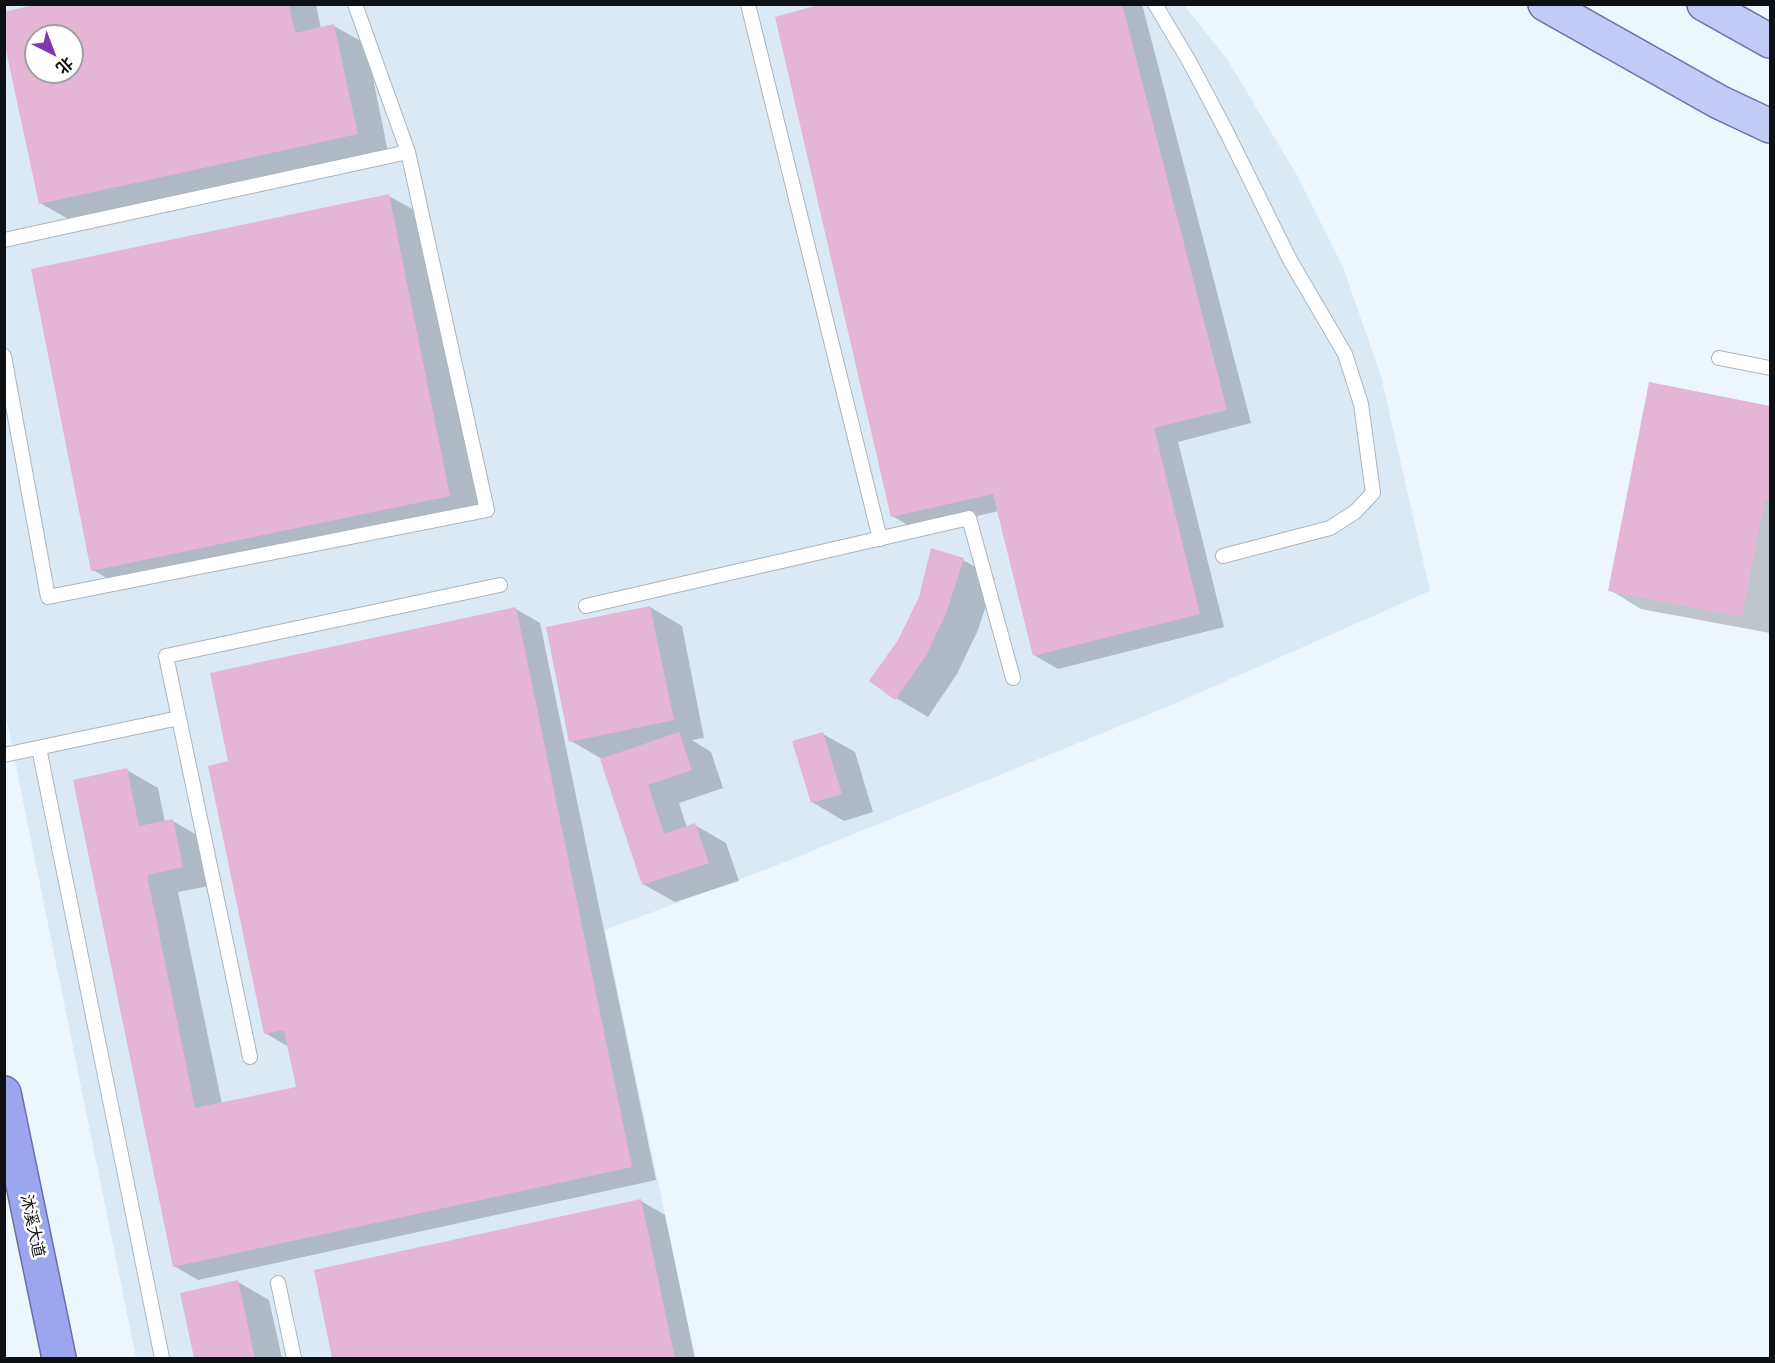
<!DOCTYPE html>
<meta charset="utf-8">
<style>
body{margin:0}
#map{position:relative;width:1775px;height:1363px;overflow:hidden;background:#edf6fd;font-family:"Noto Serif","Noto Sans SC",serif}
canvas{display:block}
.frame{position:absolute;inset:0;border:6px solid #0e1113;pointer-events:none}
.north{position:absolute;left:24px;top:24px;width:60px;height:60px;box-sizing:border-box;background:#fff;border:2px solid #9fa0a1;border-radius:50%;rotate:138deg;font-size:16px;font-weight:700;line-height:24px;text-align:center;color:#0e1113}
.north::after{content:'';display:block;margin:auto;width:21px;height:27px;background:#8138aa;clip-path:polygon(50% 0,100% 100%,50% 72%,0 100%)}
</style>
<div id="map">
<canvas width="1775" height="1363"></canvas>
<div class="frame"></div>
<div class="north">北</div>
</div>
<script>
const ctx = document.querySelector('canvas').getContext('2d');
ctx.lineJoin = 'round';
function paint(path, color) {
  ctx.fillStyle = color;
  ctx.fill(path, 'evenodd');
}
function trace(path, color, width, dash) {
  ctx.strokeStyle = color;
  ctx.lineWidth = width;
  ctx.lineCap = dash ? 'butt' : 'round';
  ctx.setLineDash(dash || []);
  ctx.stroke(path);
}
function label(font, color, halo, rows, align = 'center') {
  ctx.font = font + ' "Noto Serif","Noto Sans SC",serif';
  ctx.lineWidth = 5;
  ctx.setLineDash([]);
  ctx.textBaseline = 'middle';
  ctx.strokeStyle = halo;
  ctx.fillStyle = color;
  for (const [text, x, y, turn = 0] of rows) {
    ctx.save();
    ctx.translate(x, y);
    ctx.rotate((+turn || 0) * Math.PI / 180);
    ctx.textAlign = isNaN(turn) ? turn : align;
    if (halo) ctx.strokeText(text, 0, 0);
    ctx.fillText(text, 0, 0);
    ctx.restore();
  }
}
paint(new Path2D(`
 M4,5H1184L1227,59L1297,175L1343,267L1381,376L1430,591L1167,707L780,864L605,930L695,1358H136L5,712ZM36,36H72V72H36Z`), '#dbe9f5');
paint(new Path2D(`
 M45,4H316L321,29L334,26L366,44L388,152L72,221L40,203L4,34ZM36,36H72V72H36Z
 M828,4H1142L1251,423L1178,442L1224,627L1058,669L1034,655L999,511L917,530L892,516Z
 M389,196L421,214L481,514L124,588L93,570Z
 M1650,384L1770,407V633L1641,609L1610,590Z
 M963,560L995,578L978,630L957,674L928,717L896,698L871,680L899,640Z
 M650,607L682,626L704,738L692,740L711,752L723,788L679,803L687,828L695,825L726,843L739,881L675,902L643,884L602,759L571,741Z
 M516,609L540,623L656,1180L198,1280L174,1266L127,770L158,788L165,822L173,821L204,839L214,885L178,892L222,1104L298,1088L289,1047L265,1033L230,763Z
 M823,734L855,752L873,812L844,821L812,802Z
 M641,1201L665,1215L695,1358H334L316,1271Z
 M238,1282L269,1300L282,1358H196L182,1294Z`), '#0003');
paint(new Path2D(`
 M38,4H289L295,33L334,24L358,134L39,204L4,41V12ZM36,36H72V72H36Z
 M822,4H1122L1227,410L1154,428L1200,614L1033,656L993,494L891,517L775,17Z
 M389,194L450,496L91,571L31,269Z
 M1649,382L1770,406V500L1765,499L1742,617L1608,591Z
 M931,548L964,558L947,611L926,656L895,700L869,681L898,640L919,597Z
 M650,606L674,720L569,742L546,627Z
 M516,607L632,1167L173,1267L73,780L127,768L139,826L173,819L183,867L147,875L195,1108L296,1087L284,1030L264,1034L208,766L228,761L210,673Z
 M679,732L692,770L648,785L664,834L695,823L709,863L642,885L600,759Z
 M823,732L842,794L811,803L792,741Z
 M641,1199L675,1358H332L314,1270Z
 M238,1280L255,1358H194L180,1293Z`), '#e4b5d4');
const lane = new Path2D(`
 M355,4L408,152
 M748,4L880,539
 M1155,4L1189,61L1224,127L1290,260L1345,354L1361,404L1373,493L1355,512L1330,528L1223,556
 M4,240L408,152L487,510L48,597L4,356
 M1719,358L1770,368
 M586,606L969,518L1013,678
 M39,748L162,1358
 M4,755L179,718
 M250,1057L166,656L500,585
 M278,1283L294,1358`);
const primary = new Path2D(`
 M1545,4L1719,102L1770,126
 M1704,4L1770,41`);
const highway = new Path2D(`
 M4,1093L59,1358`);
trace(lane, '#adb5bc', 16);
trace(primary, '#6a72a1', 36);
trace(highway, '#6a72a1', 36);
trace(lane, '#fff', 14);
trace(primary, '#c3caf5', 33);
trace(highway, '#9ba6ee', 33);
label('16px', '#0e1113', '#fff', [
 ["沐溪大道",32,1226,78]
]);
</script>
